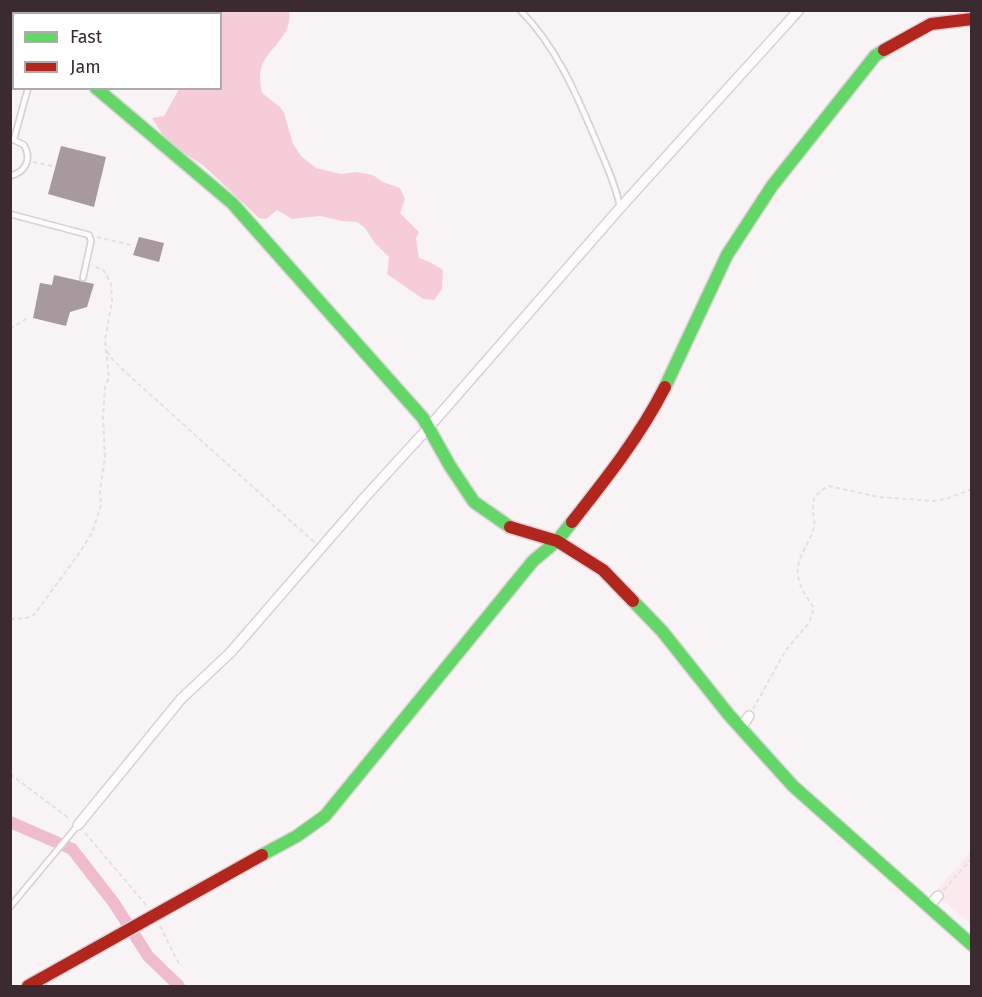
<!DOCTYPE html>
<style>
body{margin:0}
#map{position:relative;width:982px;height:997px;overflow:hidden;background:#f8f4f5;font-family:"Fira Sans",sans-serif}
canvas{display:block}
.frame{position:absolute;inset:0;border:12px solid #3b2b30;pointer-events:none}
.legend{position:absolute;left:12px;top:12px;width:210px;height:78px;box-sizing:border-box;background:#fff;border:2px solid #b1aaac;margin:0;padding:8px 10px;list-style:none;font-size:18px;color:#3b2b30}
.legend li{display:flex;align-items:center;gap:12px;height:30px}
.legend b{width:30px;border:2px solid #b1aaac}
</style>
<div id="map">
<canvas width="982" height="997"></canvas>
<div class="frame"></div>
<ul class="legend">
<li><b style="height:8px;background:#63d668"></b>Fast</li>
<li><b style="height:8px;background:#b3261e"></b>Jam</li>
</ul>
</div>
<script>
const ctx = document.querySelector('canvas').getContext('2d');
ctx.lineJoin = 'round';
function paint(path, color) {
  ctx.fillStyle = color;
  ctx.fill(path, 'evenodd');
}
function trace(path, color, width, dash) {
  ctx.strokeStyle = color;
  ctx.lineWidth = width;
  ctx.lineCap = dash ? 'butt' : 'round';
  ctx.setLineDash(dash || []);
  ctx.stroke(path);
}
paint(new Path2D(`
 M971,851V924L934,893Z`), '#fbe9ee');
paint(new Path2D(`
 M223,11H289C293,38 266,48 261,69C259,76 261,86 262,93L280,107L284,113L293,144L302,157L316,168L341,174L357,172L373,175L383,182L400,188L405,199L400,213L419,232L416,238L419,258L430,262L443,270L442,289L434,300L423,299L387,274L389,257L375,243L364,227L357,222L342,221L320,216L292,219L277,210L266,219L259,218L204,166L167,142L152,118L164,116L179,89L220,88V17Z`), '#f6ccd9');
trace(new Path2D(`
 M10,822L72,849L114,903L148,956L179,986`), '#efbccc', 12);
paint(new Path2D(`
 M61,146L106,157L94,207L48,194Z
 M139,237L164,243L159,262L133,255Z
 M54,275L94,284L87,307L70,312L66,326L33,318L40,283L52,285Z`), '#a7999e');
const lane = new Path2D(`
 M520,10C559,49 579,101 600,150C608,169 616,186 620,207
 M10,138L24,145C32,159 26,172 10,176
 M14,139L28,88
 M10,214L89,235L91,241L83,278
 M10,907L78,825`);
const street = new Path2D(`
 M12,10L15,14
 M741,728L749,716
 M78,825L181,699L230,653L366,496L429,427L620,208L799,10
 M929,906L938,896`);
const fast = new Path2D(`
 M96,88L232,203L423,418L450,466L474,502L510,527
 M665,387L727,255L772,186L875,56L884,50
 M633,601L662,631L729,715L793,786L972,945
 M262,855L297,836L325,816L533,561L557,541L572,522`);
const jam = new Path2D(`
 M884,50L931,24L972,19
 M572,522C606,479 640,436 665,387
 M510,527L557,541L603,570L633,601
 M28,986L262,855`);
trace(lane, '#dbd1d4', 8);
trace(street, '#dbd1d4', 12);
trace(fast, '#dbd1d4', 15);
trace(jam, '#dbd1d4', 15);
trace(new Path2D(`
 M10,85L14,86
 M33,162L52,166
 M97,237L131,245
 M10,329L29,317
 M107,351L113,360L134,380L314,542
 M10,619L27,618L34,615L78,555L92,533L101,505L100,491L105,457L103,417L105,387L109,377L105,340L112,301L111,284L104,271L92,265
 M753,709L786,650L809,623L814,608C807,598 799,586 798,575C796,558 808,545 813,531C817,520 810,509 814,499C817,493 823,490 828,486L879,497L933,501L946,499L972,489
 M10,774L70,819
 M85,833L147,906
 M944,890L972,858
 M160,926L180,966`), '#e3e0e1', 2, [4.5, 3]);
trace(lane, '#fefdfe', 4.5);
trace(street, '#fefdfe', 9);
trace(fast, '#63d668', 12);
trace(jam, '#b3261e', 12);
</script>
